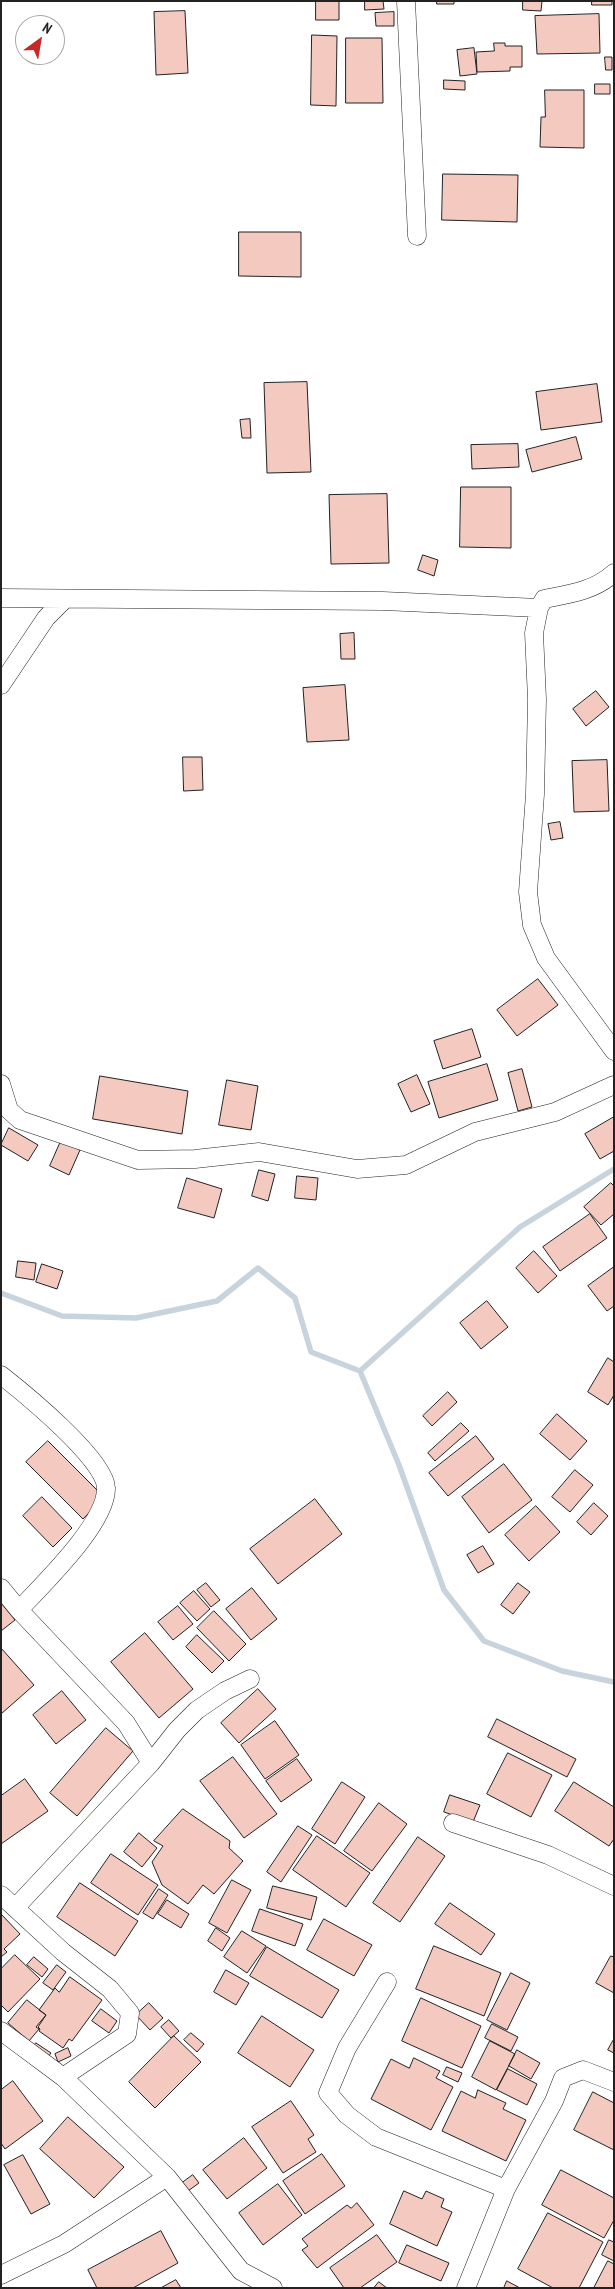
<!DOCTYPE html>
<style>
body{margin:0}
#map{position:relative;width:615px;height:2289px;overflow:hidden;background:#fff;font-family:"PT Sans Narrow",sans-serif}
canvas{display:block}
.frame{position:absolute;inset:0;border:2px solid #222;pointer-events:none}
.north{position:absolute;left:15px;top:15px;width:50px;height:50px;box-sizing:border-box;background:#fff;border:1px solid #a7a7a7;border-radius:50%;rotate:32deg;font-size:14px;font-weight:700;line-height:20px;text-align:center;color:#222}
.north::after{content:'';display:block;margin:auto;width:18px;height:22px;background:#c62828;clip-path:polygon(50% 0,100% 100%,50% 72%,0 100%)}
</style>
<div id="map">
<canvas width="615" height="2289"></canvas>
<div class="frame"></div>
<div class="north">N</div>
</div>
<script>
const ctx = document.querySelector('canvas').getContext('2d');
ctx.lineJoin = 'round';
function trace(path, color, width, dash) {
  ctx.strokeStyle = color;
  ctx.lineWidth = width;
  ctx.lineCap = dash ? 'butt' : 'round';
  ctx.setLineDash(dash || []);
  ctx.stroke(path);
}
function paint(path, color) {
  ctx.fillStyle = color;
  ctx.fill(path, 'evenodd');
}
trace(new Path2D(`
 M1,1293L62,1316L136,1318L217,1301L258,1268L295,1298L311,1352L360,1371L399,1465L444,1590L484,1641L562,1671L614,1682
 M360,1371L520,1227L614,1169`), '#c7d3dd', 5.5);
const building = new Path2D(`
 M316,1H339V20H316Z
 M365,1H383L384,9L365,10Z
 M437,1H454V4H437Z
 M523,1H542L541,11L523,10Z
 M592,1H612V5H592Z
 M185,11L188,73L156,75L154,12Z
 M394,12V26H376L375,13Z
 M599,14L600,53L537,54L535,16Z
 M312,35L337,36L336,106L311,105Z
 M346,38H382L383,103H346Z
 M494,43H505V46H522V67H510V71L477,72L476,52L494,51Z
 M474,48L477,74L460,76L457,50Z
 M605,57H612V70H606Z
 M444,80L465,81V90L444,89Z
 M595,84H610V94H595Z
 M545,90H584V148L540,147L541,117H545Z
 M443,174L518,175L517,222L442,220Z
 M239,232H301V277L239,276Z
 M307,382L311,472L267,473L264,383Z
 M597,384L602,422L541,430L536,392Z
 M250,419L251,438H242L240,420Z
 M576,437L582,459L532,472L526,450Z
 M518,444L519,467L472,469L471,445Z
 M461,487H511V548L460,547Z
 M387,494L389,563L331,564L329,495Z
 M423,555L438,560L434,576L418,570Z
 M354,633L355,659H341L340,634Z
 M345,685L349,740L307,742L303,688Z
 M596,691L609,707L586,726L573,709Z
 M183,757H202L203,790L184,791Z
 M607,760L609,811L574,812L572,761Z
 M560,822L563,838L551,840L548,824Z
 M538,979L558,1005L517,1036L497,1010Z
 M472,1029L481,1057L443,1069L434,1041Z
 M487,1064L498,1100L439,1118L428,1082Z
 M522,1069L532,1107L518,1111L508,1073Z
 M417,1075L430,1104L411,1112L398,1084Z
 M100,1076L188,1091L182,1134L93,1119Z
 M227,1080L258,1086L251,1130L219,1125Z
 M614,1117V1151L600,1159L585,1134Z
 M9,1128L38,1145L28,1161L1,1145Z
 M61,1141L80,1150L69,1175L50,1166Z
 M259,1170L275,1174L268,1201L252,1196Z
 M297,1176L318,1178L316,1200L295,1198Z
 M187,1178L222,1189L214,1218L178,1208Z
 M611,1183L614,1186V1214L601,1225L584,1207Z
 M590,1214L607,1238L560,1271L543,1247Z
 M534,1251L557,1276L538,1293L516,1268Z
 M18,1261L36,1263L34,1280L16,1277Z
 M42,1264L63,1271L57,1289L36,1282Z
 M614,1267V1306L607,1311L588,1286Z
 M487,1301L508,1327L481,1349L460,1323Z
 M608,1358L614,1362V1395L608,1405L588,1392Z
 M448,1392L457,1402L432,1426L423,1416Z
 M557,1414L587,1441L570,1460L540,1434Z
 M461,1423L469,1431L435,1461L428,1453Z
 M476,1436L494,1459L448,1496L429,1473Z
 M48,1441L104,1497L83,1519L26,1462Z
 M504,1464L532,1500L489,1533L462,1497Z
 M575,1470L593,1485L570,1512L552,1497Z
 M42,1497L72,1528L53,1547L23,1516Z
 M315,1499L342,1534L278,1584L250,1549Z
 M594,1503L608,1516L591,1535L577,1522Z
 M536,1506L560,1532L529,1561L505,1535Z
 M483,1546L494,1564L478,1573L467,1555Z
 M206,1583L220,1600L211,1607L197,1590Z
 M518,1583L530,1592L513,1614L501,1605Z
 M252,1588L277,1619L251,1640L226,1609Z
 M194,1591L210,1609L197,1621L180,1603Z
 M1,1603L15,1620L1,1631Z
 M178,1606L193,1624L173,1640L158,1622Z
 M214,1611L246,1644L229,1661L197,1628Z
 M145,1633L193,1689L159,1718L111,1662Z
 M197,1635L224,1661L212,1673L186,1647Z
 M1,1648L34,1685L1,1714Z
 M258,1689L276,1709L239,1743L221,1723Z
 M62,1691L86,1720L56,1744L33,1715Z
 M497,1719L576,1759L567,1777L488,1737Z
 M275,1721L299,1755L265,1779L241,1745Z
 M106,1728L133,1751L77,1816L50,1793Z
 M508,1753L552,1775L531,1817L487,1794Z
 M233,1757L277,1814L244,1838L200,1781Z
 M297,1759L312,1780L281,1802L266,1781Z
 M25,1779L48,1811L1,1844V1796Z
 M342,1782L365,1797L335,1844L312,1829Z
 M574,1782L614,1807V1839L609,1846L555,1811Z
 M450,1795L480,1805L473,1822L444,1812Z
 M379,1803L407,1824L372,1871L344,1851Z
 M183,1809L230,1841L229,1848L243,1861L214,1894L203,1885L188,1904L162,1885L152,1862L163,1846L154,1841Z
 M298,1826L312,1835L281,1882L267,1872Z
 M139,1833L157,1848L142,1867L124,1852Z
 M317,1836L370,1873L346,1907L293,1870Z
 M418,1837L445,1856L400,1922L373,1903Z
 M111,1854L158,1885L138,1915L91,1883Z
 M232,1880L251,1890L227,1933L209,1923Z
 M80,1883L138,1921L115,1956L57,1917Z
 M273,1886L317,1897L311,1920L267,1908Z
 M159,1889L168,1895L153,1919L143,1913Z
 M167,1900L189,1914L181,1928L158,1914Z
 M450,1903L495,1934L481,1955L435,1924Z
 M260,1909L303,1924L295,1946L252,1931Z
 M1,1914L20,1934L4,1949L7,1952L1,1957Z
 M324,1919L372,1945L354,1976L307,1950Z
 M216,1928L230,1938L222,1951L208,1941Z
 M242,1931L266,1946L247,1973L224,1957Z
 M434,1946L501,1973L484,2016L416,1989Z
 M267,1947L339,1990L322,2018L250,1976Z
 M15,1955L40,1979L8,2012L1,2005V1969Z
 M611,1956L614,1957V1993L596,1983Z
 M34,1957L48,1969L42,1977L27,1965Z
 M57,1965L66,1972L53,1990L43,1983Z
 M226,1970L249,1983L236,2005L214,1992Z
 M511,1973L530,1983L507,2030L487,2020Z
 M70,1977L102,2000L72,2041L69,2039L63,2048L39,2031L40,2029L38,2027L46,2015L39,2010L55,1988L59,1992Z
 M421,1998L481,2026L462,2068L402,2041Z
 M27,2000L46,2015L36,2027L39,2029L29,2041L8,2023Z
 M149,2003L163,2018L150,2030L136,2015Z
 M101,2009L117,2021L109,2033L92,2021Z
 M262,2016L314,2050L290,2087L238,2053Z
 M169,2020L179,2031L171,2038L161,2027Z
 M492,2024L518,2037L511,2051L485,2038Z
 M191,2033L204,2044L197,2052L184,2040Z
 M174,2036L201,2062L155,2108L129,2082Z
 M614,2039V2053L608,2050Z
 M490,2041L515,2054L496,2090L472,2077Z
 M36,2043L51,2053L46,2060L31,2050Z
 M68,2048L71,2056L58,2062L55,2054Z
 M517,2050L540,2063L531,2079L509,2066Z
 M414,2058L440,2071L436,2078L453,2087L431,2130L371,2099L391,2059L409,2068Z
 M447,2067L462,2073L458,2082L443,2075Z
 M508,2069L537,2084L527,2105L497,2090Z
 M13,2081L43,2121L5,2149L1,2143V2090Z
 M478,2090L506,2103L503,2109L526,2120L506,2161L442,2131L461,2091L475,2098Z
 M593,2092L614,2103V2150L574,2130Z
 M291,2101L314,2135L308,2139L316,2152L283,2173L252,2127Z
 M68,2117L124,2167L94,2198L40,2149Z
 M244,2138L267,2168L227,2199L203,2170Z
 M322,2154L345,2186L305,2214L283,2181Z
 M23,2155L50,2204L31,2214L4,2165Z
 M561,2170L614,2198V2220L604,2238L542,2205Z
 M193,2175L199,2183L188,2191L182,2183Z
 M278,2184L302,2215L263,2245L239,2213Z
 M404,2191L422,2199L426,2191L444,2199L441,2207L452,2212L437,2246L390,2224Z
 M357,2203L374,2225L317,2268L302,2250L308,2246L302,2239L347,2205L351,2208Z
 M548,2213L603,2242L579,2288H553L518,2269Z
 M161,2231L178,2263L133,2288H97L88,2270Z
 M377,2235L397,2262L360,2288H344L330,2268Z
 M609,2240L614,2242V2261L602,2255Z
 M407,2245L449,2263L441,2281L399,2263Z
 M608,2261L614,2264V2288H594Z
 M176,2280L181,2288H161Z
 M507,2281L520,2288H504Z
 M379,2282L387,2288H374Z`);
paint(building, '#f3c9c0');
trace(building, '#222', 1);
const minor = new Path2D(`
 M406,1L417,236
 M1,598L383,601L539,608L544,599C570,594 594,591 614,573
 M539,608L534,633L537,699L535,794L528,892L532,925L546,958L614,1051
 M1,685L46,618L64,600
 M1,1084L9,1110L20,1120L138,1160L195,1159L259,1152L357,1169L406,1165L475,1132L555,1112L614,1085
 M1,1375C24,1393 106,1460 106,1488C107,1523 43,1584 19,1610
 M1,1588L19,1610L126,1723L151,1763
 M453,1823L548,1855L614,1886
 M1,1895L63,1952L110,1989L130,2013L127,2034L63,2077
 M15,1908L151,1763L177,1730L197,1710L225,1691L250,1679
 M387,1982L347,2048L328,2093L347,2115L376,2137L506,2189
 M1,2031L63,2077L167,2177L241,2271L273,2288
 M1,2275L64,2244L167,2177
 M466,2288L506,2189L554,2101L563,2078L583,2070L614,2082`);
trace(minor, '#222', 19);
trace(minor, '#fff', 18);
</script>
